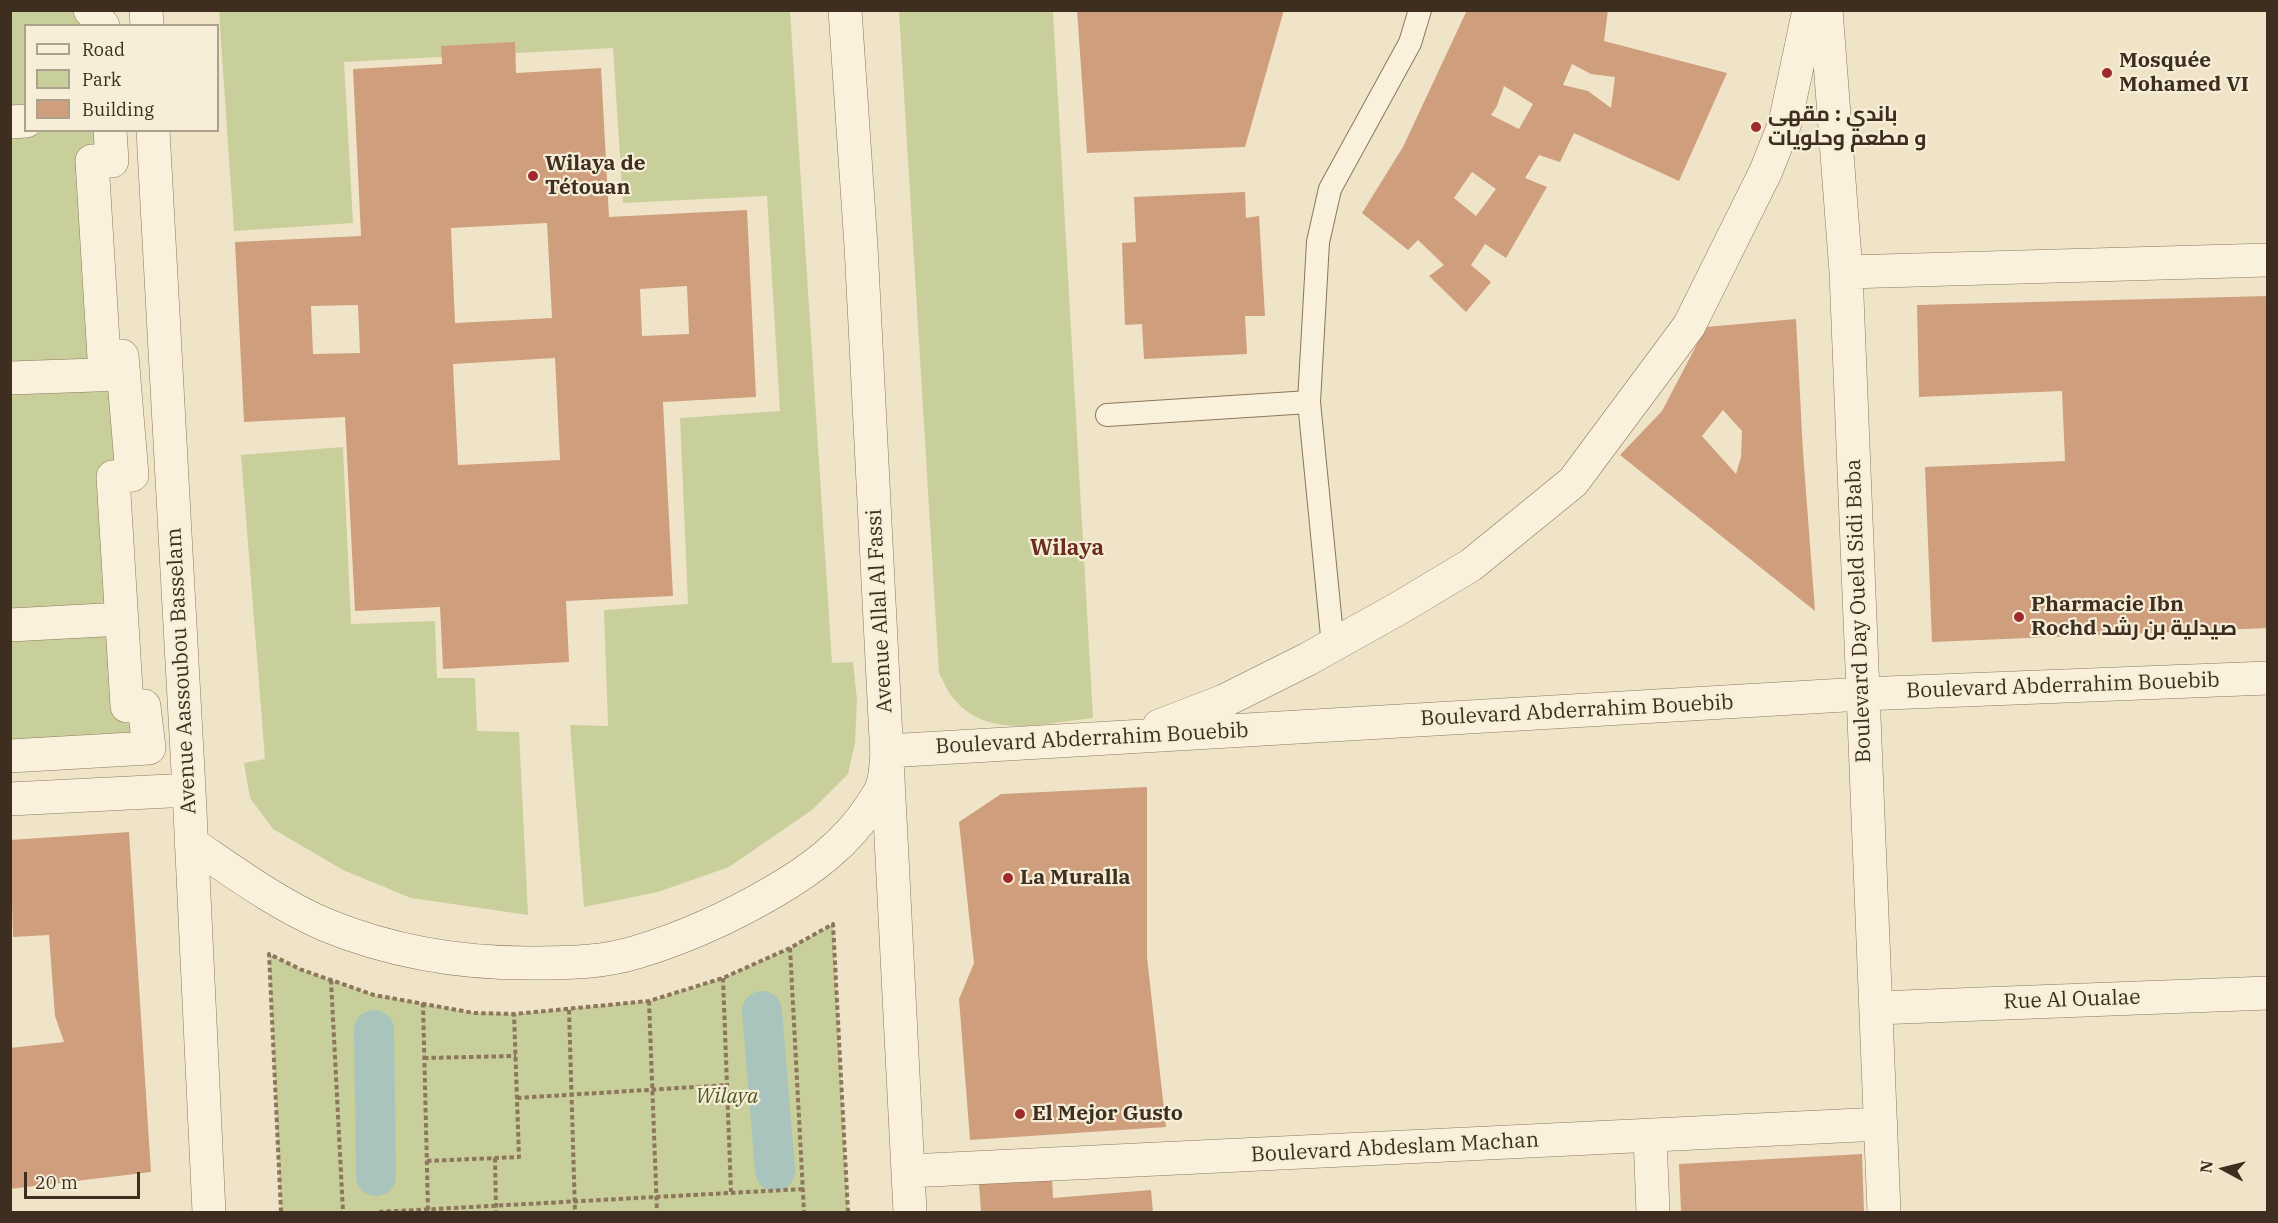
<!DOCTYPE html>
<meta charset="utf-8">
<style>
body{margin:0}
#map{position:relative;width:2278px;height:1223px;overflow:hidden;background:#f0e4c8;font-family:"IBM Plex Serif",serif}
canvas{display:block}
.frame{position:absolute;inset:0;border:12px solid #3d2e20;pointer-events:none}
.legend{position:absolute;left:24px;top:24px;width:195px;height:108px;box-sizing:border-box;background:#f7eed8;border:2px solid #ada18e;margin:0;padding:8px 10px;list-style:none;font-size:18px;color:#3d2e20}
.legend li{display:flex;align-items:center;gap:12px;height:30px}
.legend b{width:30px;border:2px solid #ada18e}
.north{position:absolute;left:2194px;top:1139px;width:60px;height:60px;-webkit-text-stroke:4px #f7eed8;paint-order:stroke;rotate:277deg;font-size:16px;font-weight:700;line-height:24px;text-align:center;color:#3d2e20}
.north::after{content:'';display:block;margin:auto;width:21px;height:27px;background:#3d2e20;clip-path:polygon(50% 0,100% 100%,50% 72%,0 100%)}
.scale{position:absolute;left:24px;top:1172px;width:116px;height:27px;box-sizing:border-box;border:3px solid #3d2e20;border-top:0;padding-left:8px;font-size:18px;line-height:21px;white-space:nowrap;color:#3d2e20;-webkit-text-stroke:4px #f7eed8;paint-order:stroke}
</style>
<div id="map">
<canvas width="2278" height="1223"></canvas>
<div class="frame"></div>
<ul class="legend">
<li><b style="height:8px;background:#faf1dc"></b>Road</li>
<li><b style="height:16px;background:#c9cf9b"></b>Park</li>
<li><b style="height:16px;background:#cf9f7d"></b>Building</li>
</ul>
<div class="north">N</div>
<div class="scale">20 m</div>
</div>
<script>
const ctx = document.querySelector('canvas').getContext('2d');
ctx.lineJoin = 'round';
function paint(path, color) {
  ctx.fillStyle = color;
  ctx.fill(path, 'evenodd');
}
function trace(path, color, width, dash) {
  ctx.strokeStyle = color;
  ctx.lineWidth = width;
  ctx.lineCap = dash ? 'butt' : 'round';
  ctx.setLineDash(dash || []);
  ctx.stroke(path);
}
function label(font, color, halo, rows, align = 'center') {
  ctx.font = font + ' "IBM Plex Serif",Cairo,serif';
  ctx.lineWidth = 4.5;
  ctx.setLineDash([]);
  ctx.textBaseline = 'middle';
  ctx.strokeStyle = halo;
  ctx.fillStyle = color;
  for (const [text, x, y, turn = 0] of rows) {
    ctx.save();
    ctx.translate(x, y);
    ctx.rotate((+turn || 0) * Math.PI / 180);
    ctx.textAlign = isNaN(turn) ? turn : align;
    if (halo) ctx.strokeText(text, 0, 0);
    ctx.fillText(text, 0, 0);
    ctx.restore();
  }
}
paint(new Path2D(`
 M11,11H90L103,25L26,26V130L110,131L92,161L104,357L122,356L114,477L149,748L11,756Z
 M219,11H790L832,663L853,662L857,700L855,743L848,774L812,810L729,867L658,892L584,907L570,725L608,726L604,610L688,604L680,418L780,411L767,196L623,203L613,48L344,62L353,223L234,231Z
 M899,11H1053L1093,718C1044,723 984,742 950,694C946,688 943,680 939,673Z
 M343,447L351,624L435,621L437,678H475L477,731L519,732L528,915L411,898L343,870L273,829L250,798L244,763L265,759L241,455Z
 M833,924L848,1212H281L269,954L302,970L374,995L474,1013L514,1014L649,1001L723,978L790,948Z`), '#c9cf9b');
trace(new Path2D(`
 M762,1011L775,1171
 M374,1030L376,1176`), '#a9c4bc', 40);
paint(new Path2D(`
 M1077,10H1284L1245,147L1087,153Z
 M1467,10H1608L1604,41L1727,73L1679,181L1574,133L1560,162L1539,155L1525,178L1547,187L1506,258L1485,244L1471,265L1491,282L1466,312L1429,276L1444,265L1418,240L1408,250L1362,213L1403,147ZM1572,64L1591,74L1615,77L1611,108L1588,91L1563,85ZM1504,86L1533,104L1519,129L1491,115L1497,106ZM1472,172L1496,189L1476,216L1454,198Z
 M515,42L516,73L601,68L609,217L747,210L756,397L663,402L673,596L566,601L569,662L443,669L440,607L355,611L345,417L244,422L235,242L361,236L353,69L442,64L441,46ZM547,223L552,318L455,323L451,228ZM687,286L689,334L642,336L640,289ZM358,305L360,353L313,354L311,306ZM555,358L560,460L458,465L453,364Z
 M1245,192L1246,218L1259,216L1265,316H1245L1247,354L1144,359L1142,324L1125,325L1122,243L1136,242L1134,197Z
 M2268,296V628L1932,642L1925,467L2065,461L2062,391L1919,397L1917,305Z
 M1796,319L1803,452L1815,611L1620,455L1662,411L1706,327ZM1723,410L1742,431L1741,457L1736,474L1702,436Z
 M1147,787V957L1166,1127L970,1140L959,999L974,963L959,822L1001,794Z
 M129,832L151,1172L10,1189V1048L64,1042L55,1016L49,935L13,937L10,840Z
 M1862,1154L1864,1212H1681L1679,1164Z
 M1052,1178L1053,1198L1151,1190L1153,1212H981L979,1184Z`), '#cf9f7d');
const service = new Path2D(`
 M1107,415L1309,402
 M1333,646L1309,402L1318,242L1330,189L1410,43L1420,10`);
const pedestrian = new Path2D(`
 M90,10L103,26
 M10,122L26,121
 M10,378L124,374
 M10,625L122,619
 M10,756L149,748L144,706H127L113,477L132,475L122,356L104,358L92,161H112L110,130`);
const minor = new Path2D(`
 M146,10L147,26
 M845,10L861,246L910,1212
 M1826,10L1846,272L1884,1212
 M153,130L189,790L209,1212
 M1846,272L2268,260
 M1159,726L1224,701L1308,659L1401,607L1471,565L1573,482L1689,326L1766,171L1785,123L1809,10
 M10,799L189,790
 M191,843C234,872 277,904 326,925C394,953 465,964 538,963C571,963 605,962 637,952C684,938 730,917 773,892C811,870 846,844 871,806C874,800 880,794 882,787C886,776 886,763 887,751L1862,694L2268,678
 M1877,1008L2268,993
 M1650,1136L1653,1212
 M909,1171L1881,1124`);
trace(service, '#8d765c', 24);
trace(pedestrian, '#8d765c', 34);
trace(minor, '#8d765c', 34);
trace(new Path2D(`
 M790,948L804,1212
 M723,978L731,1192
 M331,980L343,1212
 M649,1001L657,1212
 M423,1003L428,1210
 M569,1010L575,1212
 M424,1058L516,1056
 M517,1098L728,1085
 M495,1158L496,1212
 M427,1161L519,1157L514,1014
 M281,1212L269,954L302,970L374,995L474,1013L514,1014L649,1001L723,978L790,948L833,924L848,1212
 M379,1212L803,1189`), '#8d765c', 4, [4.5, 3]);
trace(service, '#faf1dc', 22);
trace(pedestrian, '#faf1dc', 33);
trace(minor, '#faf1dc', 33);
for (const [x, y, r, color] of [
 [2107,73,6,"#9e2a2b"],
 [1756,127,6,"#9e2a2b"],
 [533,176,6,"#9e2a2b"],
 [2019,617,6,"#9e2a2b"],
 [1008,878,6,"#9e2a2b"],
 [1020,1114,6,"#9e2a2b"]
]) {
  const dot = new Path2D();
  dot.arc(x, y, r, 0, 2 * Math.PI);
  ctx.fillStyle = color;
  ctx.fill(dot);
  trace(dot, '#f7eed8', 2);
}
label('bold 21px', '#3d2e20', '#f7eed8', [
 ["Mosquée",2119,61],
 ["Mohamed VI",2119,85],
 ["باندي : مقهى",1768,115],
 ["و مطعم وحلويات",1768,139],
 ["Wilaya de",545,164],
 ["Tétouan",545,188],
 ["Pharmacie Ibn",2031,605],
 ["Rochd صيدلية بن رشد",2031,629],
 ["La Muralla",1020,878],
 ["El Mejor Gusto",1032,1114]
], 'left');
label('21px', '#3d2e20', '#f7eed8', [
 ["Avenue Allal Al Fassi",880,611,-93],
 ["Boulevard Day Oueld Sidi Baba",1859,611,-92],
 ["Avenue Aassoubou Basselam",182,671,-93],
 ["Boulevard Abderrahim Bouebib",2063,686,-2],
 ["Boulevard Abderrahim Bouebib",1577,711,-3],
 ["Boulevard Abderrahim Bouebib",1092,739,-3],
 ["Rue Al Oualae",2072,1000,-2],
 ["Boulevard Abdeslam Machan",1395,1148,-3]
]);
label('italic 21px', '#4d5a26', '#f7eed8', [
 ["Wilaya",727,1097]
]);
label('bold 22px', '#6b2e1e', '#f7eed8', [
 ["Wilaya",1067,549]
]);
</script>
